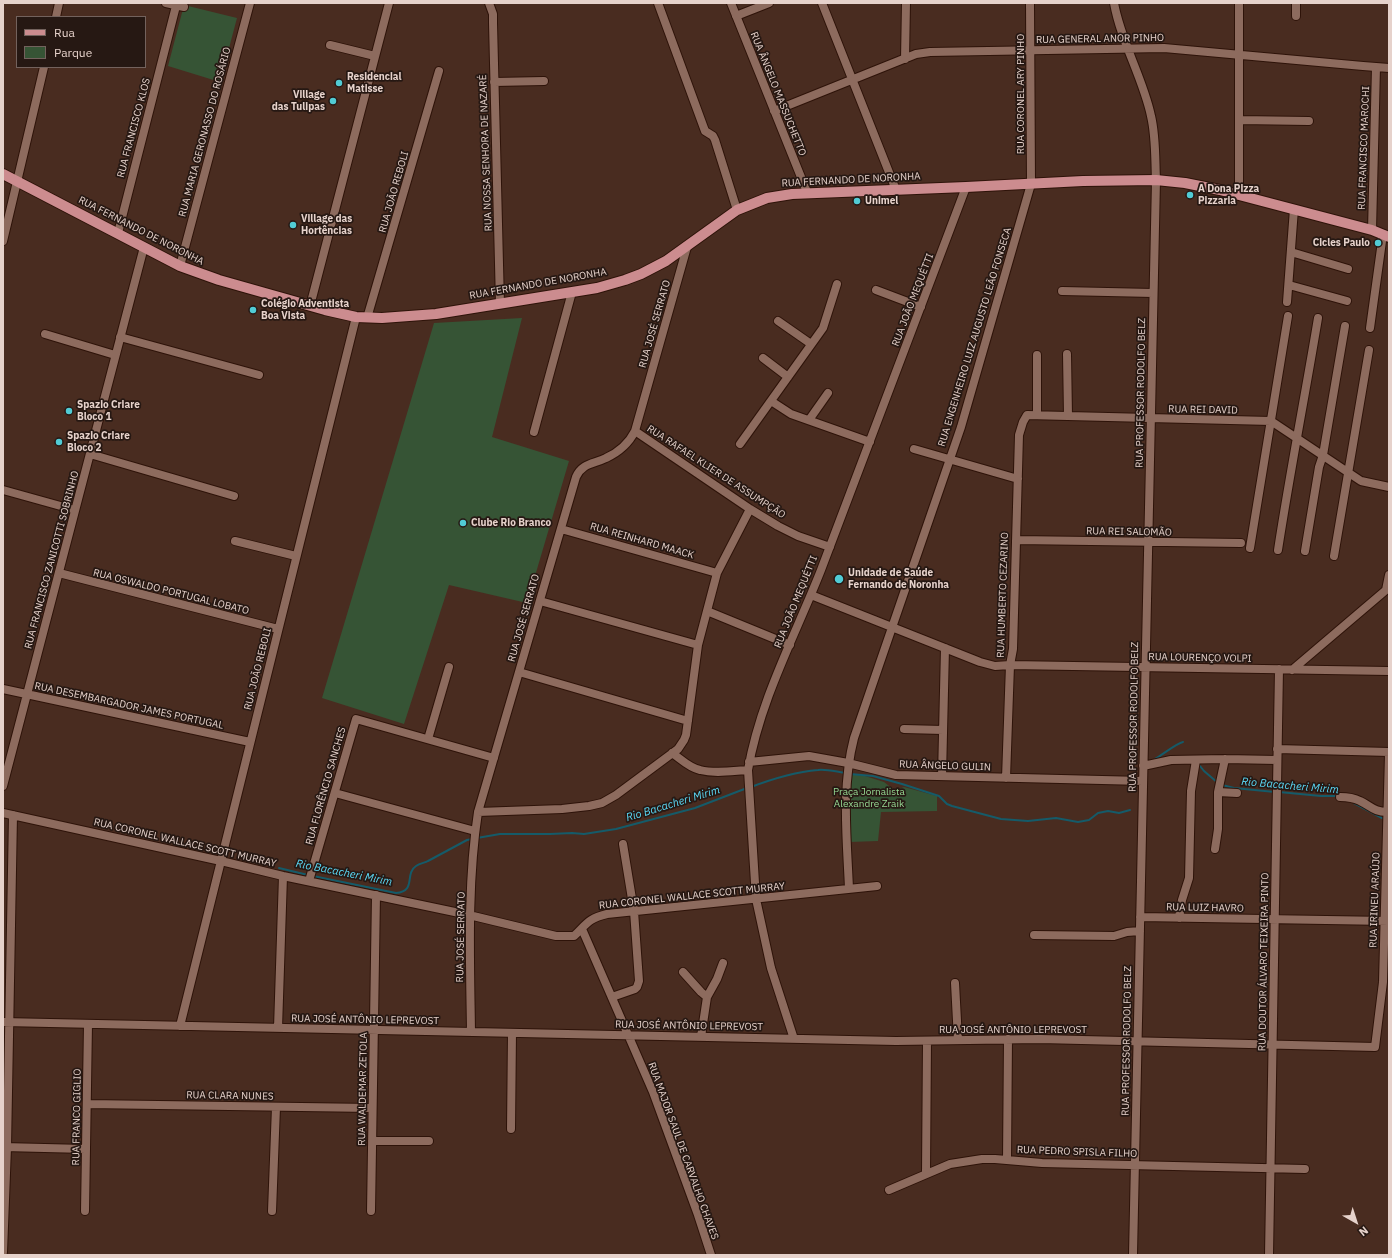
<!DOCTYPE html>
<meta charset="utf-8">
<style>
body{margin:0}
#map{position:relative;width:1392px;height:1258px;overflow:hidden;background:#492c20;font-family:"IBM Plex Sans",sans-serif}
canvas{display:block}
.frame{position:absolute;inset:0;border:4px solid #e6d2cb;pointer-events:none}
.legend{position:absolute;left:16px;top:16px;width:130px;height:52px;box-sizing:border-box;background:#261813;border:1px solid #73625d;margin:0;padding:5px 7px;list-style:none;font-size:12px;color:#e6d2cb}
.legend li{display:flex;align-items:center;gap:8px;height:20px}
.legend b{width:20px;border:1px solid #73625d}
.north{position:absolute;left:1336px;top:1202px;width:40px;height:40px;-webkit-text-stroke:3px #261813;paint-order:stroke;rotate:141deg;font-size:11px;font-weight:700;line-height:16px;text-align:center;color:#e6d2cb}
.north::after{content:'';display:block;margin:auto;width:14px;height:18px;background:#e6d2cb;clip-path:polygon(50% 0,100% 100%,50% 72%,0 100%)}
</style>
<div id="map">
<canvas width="1392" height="1258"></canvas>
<div class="frame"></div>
<ul class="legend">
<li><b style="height:5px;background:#cc8c8f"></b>Rua</li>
<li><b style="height:11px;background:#365435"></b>Parque</li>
</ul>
<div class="north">N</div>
</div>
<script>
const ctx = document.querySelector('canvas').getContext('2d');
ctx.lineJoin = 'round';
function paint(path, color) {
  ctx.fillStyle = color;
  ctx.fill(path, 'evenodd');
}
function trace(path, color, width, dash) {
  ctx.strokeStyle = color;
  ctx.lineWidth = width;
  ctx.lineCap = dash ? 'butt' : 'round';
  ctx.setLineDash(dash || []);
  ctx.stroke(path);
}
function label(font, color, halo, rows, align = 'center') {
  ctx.font = font + ' "IBM Plex Sans",sans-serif';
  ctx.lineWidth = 3.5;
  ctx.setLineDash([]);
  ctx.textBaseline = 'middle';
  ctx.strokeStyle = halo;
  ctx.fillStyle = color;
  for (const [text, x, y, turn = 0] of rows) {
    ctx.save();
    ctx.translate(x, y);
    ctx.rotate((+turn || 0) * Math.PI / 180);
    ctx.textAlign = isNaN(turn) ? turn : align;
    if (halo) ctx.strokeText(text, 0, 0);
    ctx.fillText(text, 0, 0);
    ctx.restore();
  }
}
paint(new Path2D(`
 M184,5L237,18L220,82L168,66Z
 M522,318L492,437L569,461L527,603L449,585L404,724L322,698L434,323Z
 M852,774L865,776L884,782L893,789L896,790L904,787L937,796V811L881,812L878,841L850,842L849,795Z`), '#365435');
trace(new Path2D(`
 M1155,759C1162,755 1177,743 1183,742
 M1200,766L1204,771L1218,783
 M850,774L873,776L902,784L939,796L947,804L952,806L1001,819L1028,821L1056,818L1078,822L1089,820L1098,813L1108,811L1119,813L1130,810
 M1222,785L1234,788L1275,792
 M751,787C772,779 795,772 818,770C827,769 837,772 846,773
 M1279,792L1321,796H1335L1338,798
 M1354,803L1382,818
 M477,838L500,834H550L572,833L584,834L616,829L695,808L747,788
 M279,868L308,875
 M313,876L396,893C417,891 404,874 416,866C420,863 425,863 428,861C441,854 454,847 467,840L472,839`), '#155b69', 2);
const minor = new Path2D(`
 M166,3L184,7
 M489,3L493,14V23L500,304
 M658,3L705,131L713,136L715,140L737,210
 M731,3L807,192
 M822,3L896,190
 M1114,3C1121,42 1143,78 1151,116C1156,137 1155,159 1156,180L1133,1255
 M736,16L769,3
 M1296,16V3
 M56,17L59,3
 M330,45L375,56
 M905,59L906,3
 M494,82L544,81
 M774,111L916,54L930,52L1164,48L1363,66L1389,68
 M1239,120L1309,121
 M1239,195V3
 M1372,230L1376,67
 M118,233L176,6
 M3,241L44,67
 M1291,252L1348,269
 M180,266L250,3
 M1289,285L1347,301
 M876,290L921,307
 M1062,291L1153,293
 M1287,302L1294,209
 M310,306L389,3
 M367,318L439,71
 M778,321L811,344
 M1370,328L1383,234
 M45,334L115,355
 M120,337L259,375
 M1067,354L1068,416
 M1037,355V415
 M763,358L788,377
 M771,401L791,414L870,442
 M809,420L828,393
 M635,431L750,509L778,526L798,536L830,547
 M534,432L572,292
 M740,444L823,328L837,284
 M914,449L1018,479
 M90,454L234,496
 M3,490L75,510
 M561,529L717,573
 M1016,540L1241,543
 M235,541L296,556
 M1250,548L1288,316
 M1278,550C1290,472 1305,396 1318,318
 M1305,551L1319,467L1323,455L1345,326
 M1334,556L1369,350
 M59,573L278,629
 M811,595L980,662L995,666L1010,665L1389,671
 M540,601L698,645
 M707,611L790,645
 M1292,670L1386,590L1389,575
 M519,672L688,721
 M3,689L250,742
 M904,729L943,730
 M428,739L449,667
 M1277,749L1389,752
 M672,753C681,759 689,768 700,770C715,774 732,771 748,770
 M749,762L809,756L848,763L896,775L1143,781
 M1143,766L1171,760L1225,759L1277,760
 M942,776L945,648
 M1006,778L1010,665L1013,649L1019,435L1023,422L1027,415L1271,421L1361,481L1389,487
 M3,786L144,247
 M1218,792L1237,793
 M335,793L475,831
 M1340,797C1347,797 1354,798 1360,801C1371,806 1374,812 1387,812
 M478,812L562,809L589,806L602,803L616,795L678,749L684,740L686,735L698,645L717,573L750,509
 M3,813L221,861L283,876L469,915L556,936H574C587,924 587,919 607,914L877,886
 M1215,849L1218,829V792L1225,759
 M309,881L356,719L494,758
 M849,889C847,839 841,788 854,738L961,427L1031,184L1030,3
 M1140,917L1388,921
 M1179,918L1182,900L1189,878L1191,791L1196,760
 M582,929L653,1092L698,1215L711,1255
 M1034,935L1114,936L1127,932L1140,931
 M683,972L701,992L707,997
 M955,983L958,1040
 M612,997L635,989L637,987L639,981L634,911L623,844
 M3,1022L896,1041L1040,1039L1375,1047L1383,982L1389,754
 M180,1026L356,317
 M278,1028L283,876
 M471,1032C470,959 467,884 478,812L576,477C582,463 594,464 606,458C619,452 629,443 635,431L687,247
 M701,1037L707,997L717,979L723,963
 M794,1039L771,968L756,899L748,770C760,700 795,636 821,570C870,443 918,315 966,187
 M87,1104L372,1108
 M511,1129L512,1033
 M372,1141H429
 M3,1147L86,1149
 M1007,1160L1008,1039
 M926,1173L927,1041
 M889,1190L950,1164L982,1159H995L1042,1163L1305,1169
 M85,1211L88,1024
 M272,1211L276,1107
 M371,1211L376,895
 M3,1252L7,1147L13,815
 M1269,1255L1279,669`);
const major = new Path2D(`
 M3,174L180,266L219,280L325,310L356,317L382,318L436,314L597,288L625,280L641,274L666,261L737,210L767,198L792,194L966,187L1083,181L1156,180L1185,183L1220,190L1372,230L1389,237`);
trace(minor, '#2e1309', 10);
trace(major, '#2e1309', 12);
trace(minor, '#8d6b5e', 8);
trace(major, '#cc8c8f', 10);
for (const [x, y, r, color] of [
 [339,83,4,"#51ccd5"],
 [333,101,4,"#51ccd5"],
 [1190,195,4,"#51ccd5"],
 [857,201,4,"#51ccd5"],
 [293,225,4,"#51ccd5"],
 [1378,243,4,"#51ccd5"],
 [253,310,4,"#51ccd5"],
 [69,411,4,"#51ccd5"],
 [59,442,4,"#51ccd5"],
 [463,523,4,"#51ccd5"],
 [839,579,5,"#51ccd5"]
]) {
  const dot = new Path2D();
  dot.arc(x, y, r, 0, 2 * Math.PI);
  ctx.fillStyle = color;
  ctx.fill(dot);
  trace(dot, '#261813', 1.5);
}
label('10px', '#e6d2cb', '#261813', [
 ["RUA GENERAL ANOR PINHO",1100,39,-1],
 ["RUA ÂNGELO MASSUCHETTO",778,94,68],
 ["RUA CORONEL ARY PINHO",1021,94,-90],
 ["RUA FRANCISCO KLOS",134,128,-75],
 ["RUA MARIA GERONASSO DO ROSÁRIO",205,132,-75],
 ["RUA FRANCISCO MAROCHI",1364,148,-88],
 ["RUA NOSSA SENHORA DE NAZARÉ",486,153,-92],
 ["RUA FERNANDO DE NORONHA",851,180,-3],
 ["RUA JOÃO REBOLI",394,192,-74],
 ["RUA FERNANDO DE NORONHA",141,231,27],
 ["RUA FERNANDO DE NORONHA",538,284,-10],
 ["RUA JOÃO MEQUÉTTI",913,300,-69],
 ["RUA JOSÉ SERRATO",655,324,-74],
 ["RUA ENGENHEIRO LUIZ AUGUSTO LEÃO FONSECA",975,337,-73],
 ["RUA PROFESSOR RODOLFO BELZ",1141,393,-89],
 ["RUA REI DAVID",1203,410,1],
 ["RUA RAFAEL KLIER DE ASSUMPÇÃO",716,472,33],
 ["RUA REI SALOMÃO",1129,532,1],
 ["RUA REINHARD MAACK",642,541,16],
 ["RUA FRANCISCO ZANICOTTI SOBRINHO",52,560,-75],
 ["RUA OSWALDO PORTUGAL LOBATO",171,592,14],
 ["RUA HUMBERTO CEZARINO",1003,595,-88],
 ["RUA JOÃO MEQUÉTTI",796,602,-68],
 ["RUA JOSÉ SERRATO",524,618,-74],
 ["RUA LOURENÇO VOLPI",1200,658,1],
 ["RUA JOÃO REBOLI",258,669,-76],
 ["RUA DESEMBARGADOR JAMES PORTUGAL",129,706,12],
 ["RUA PROFESSOR RODOLFO BELZ",1134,717,-89],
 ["RUA ÂNGELO GULIN",945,766,2],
 ["RUA FLORÊNCIO SANCHES",326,786,-74],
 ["RUA CORONEL WALLACE SCOTT MURRAY",185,843,13],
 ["RUA CORONEL WALLACE SCOTT MURRAY",692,896,-6],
 ["RUA IRINEU ARAÚJO",1375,900,-88],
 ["RUA LUIZ HAVRO",1205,908,1],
 ["RUA JOSÉ SERRATO",461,937,-89],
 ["RUA DOUTOR ÁLVARO TEIXEIRA PINTO",1264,962,-89],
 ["RUA JOSÉ ANTÔNIO LEPREVOST",365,1020,1],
 ["RUA JOSÉ ANTÔNIO LEPREVOST",689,1026,1],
 ["RUA JOSÉ ANTÔNIO LEPREVOST",1013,1030],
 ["RUA PROFESSOR RODOLFO BELZ",1127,1041,-89],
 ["RUA WALDEMAR ZETOLA",363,1089,-89],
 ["RUA CLARA NUNES",230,1096,1],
 ["RUA FRANCO GIGLIO",77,1117,-89],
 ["RUA MAJOR SAUL DE CARVALHO CHAVES",683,1151,70],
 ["RUA PEDRO SPISLA FILHO",1077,1152,2]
]);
label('bold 10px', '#e6d2cb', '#261813', [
 ["Residencial",347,77],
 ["Matisse",347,89],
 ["Village",325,95,"right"],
 ["das Tulipas",325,107,"right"],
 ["A Dona Pizza",1198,189],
 ["Pizzaria",1198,201],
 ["Unimel",865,201],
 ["Village das",301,219],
 ["Hortências",301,231],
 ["Cicles Paulo",1370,243,"right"],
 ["Colégio Adventista",261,304],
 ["Boa Vista",261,316],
 ["Spazio Criare",77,405],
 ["Bloco 1",77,417],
 ["Spazio Criare",67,436],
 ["Bloco 2",67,448],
 ["Clube Rio Branco",471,523],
 ["Unidade de Saúde",848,573],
 ["Fernando de Noronha",848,585]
], 'left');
label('10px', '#96d893', '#261813', [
 ["Praça Jornalista",869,792],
 ["Alexandre Zraik",869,804]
]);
label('italic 11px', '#5bd9f6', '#261813', [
 ["Rio Bacacheri Mirim",1290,786,5],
 ["Rio Bacacheri Mirim",673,804,-17],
 ["Rio Bacacheri Mirim",344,873,11]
]);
</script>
